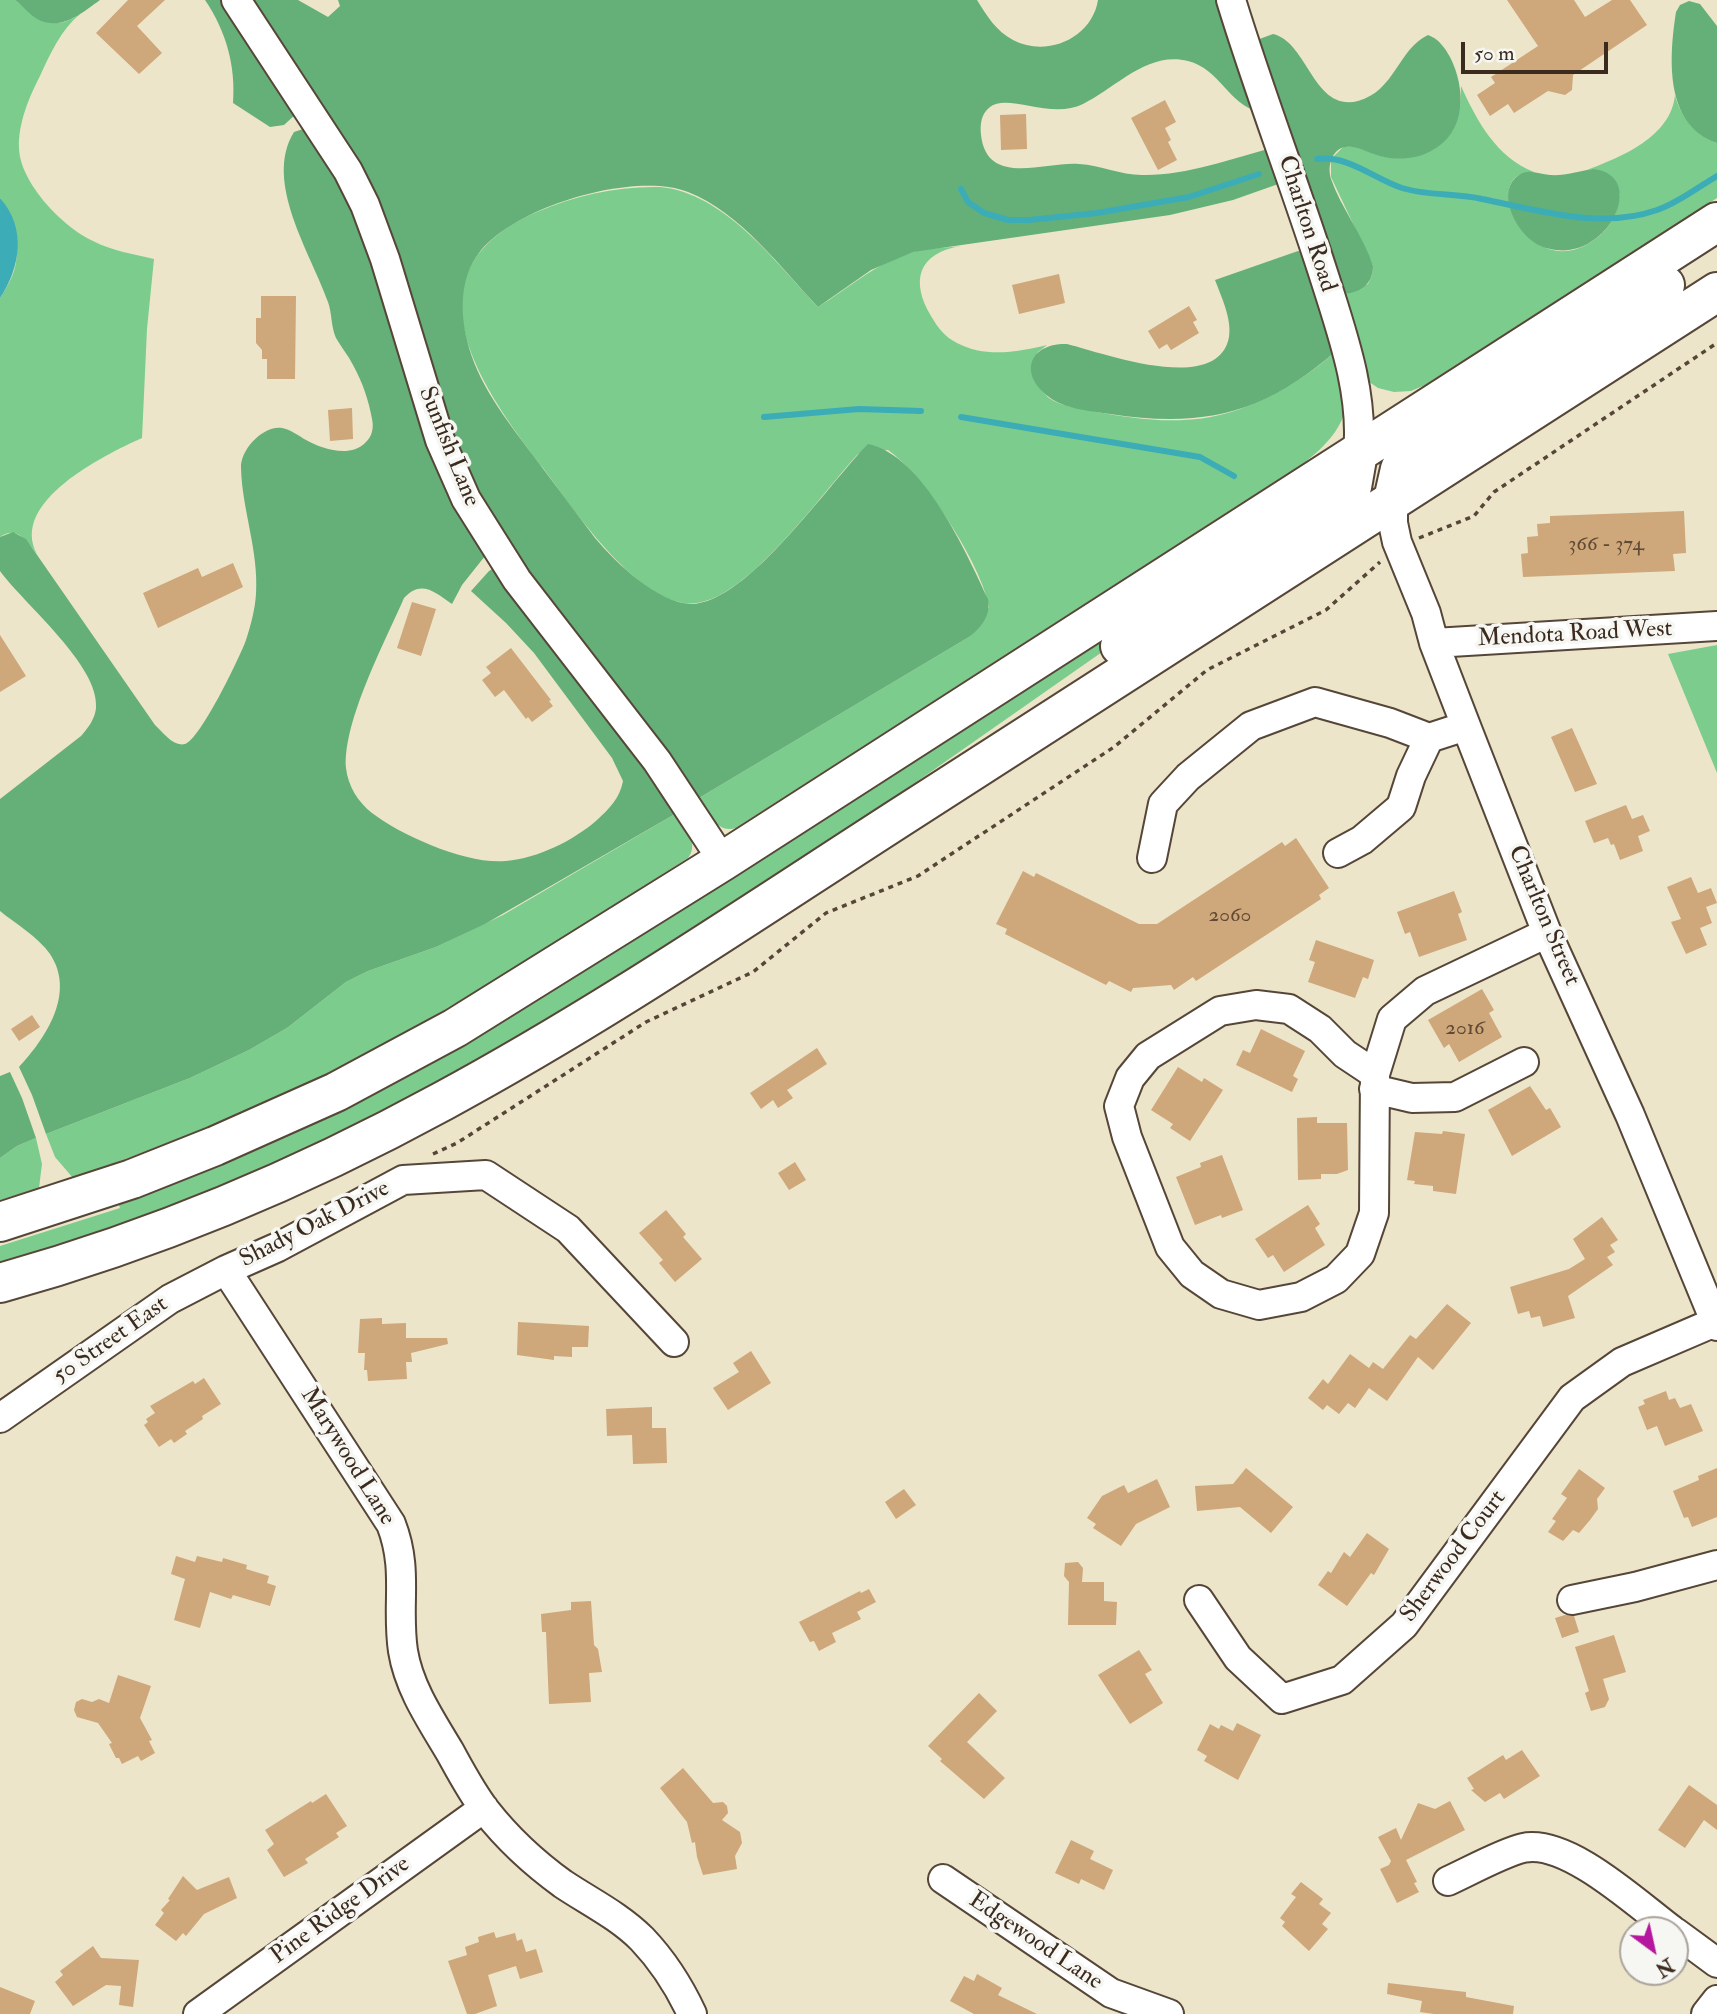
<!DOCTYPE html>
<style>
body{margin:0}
#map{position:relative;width:1717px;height:2014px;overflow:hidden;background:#ede5ca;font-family:"IM FELL Double Pica",serif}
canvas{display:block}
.north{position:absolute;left:1619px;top:1916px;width:70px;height:70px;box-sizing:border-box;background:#f6f6f2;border:2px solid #aba49d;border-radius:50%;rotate:147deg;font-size:19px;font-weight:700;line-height:28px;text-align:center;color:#3b2a1e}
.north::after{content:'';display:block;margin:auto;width:24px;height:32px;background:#b5179e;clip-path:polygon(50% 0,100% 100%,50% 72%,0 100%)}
.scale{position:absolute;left:1461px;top:42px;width:147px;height:32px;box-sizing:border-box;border:4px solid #3b2a1e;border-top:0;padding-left:9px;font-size:21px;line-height:24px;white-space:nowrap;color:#3b2a1e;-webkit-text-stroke:5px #f6f6f2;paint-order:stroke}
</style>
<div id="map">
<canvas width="1717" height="2014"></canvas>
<div class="north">N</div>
<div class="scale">50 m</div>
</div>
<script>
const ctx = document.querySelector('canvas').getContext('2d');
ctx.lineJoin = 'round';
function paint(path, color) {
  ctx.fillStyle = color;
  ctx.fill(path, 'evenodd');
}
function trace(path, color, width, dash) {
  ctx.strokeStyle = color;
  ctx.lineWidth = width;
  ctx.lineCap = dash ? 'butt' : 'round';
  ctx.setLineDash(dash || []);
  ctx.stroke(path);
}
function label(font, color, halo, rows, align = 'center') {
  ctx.font = font + ' "IM FELL Double Pica",serif';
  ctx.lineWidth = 7;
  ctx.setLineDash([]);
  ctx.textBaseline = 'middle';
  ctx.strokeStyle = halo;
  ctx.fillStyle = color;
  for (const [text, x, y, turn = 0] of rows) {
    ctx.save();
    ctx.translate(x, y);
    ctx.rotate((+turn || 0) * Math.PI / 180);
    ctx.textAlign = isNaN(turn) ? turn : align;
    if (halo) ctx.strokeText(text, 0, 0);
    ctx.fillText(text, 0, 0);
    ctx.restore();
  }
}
paint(new Path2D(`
 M0,0H15C39,17 50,34 80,14C61,30 50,54 40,76C29,97 18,124 19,148C20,183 63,227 93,241C112,251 134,254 154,259L147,329L142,438C104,455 9,502 37,554C27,541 17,525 0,537V298C17,272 20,259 13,229C10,217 8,208 0,198Z
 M1461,86C1477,121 1496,157 1534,172C1475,170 1529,287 1594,240C1610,229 1618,213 1620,194L1593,169L1587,170C1621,157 1671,137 1675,95C1680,116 1696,136 1717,143V198L1425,385L1411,391L1394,392L1378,388L1365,379L1339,294L1368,284L1372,275L1373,266L1331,177V159L1343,147H1355L1385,157L1401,158L1447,138L1460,109Z
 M660,187C725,193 776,263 818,307C849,288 876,263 912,252C927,248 945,248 961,246C918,253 910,281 931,316C938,328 945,337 957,343C985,358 1018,352 1047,345L1038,352L1031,370C1035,382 1041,393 1052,400C1064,407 1080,408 1093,411C1138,420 1186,426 1231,412C1270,400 1306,378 1336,351C1340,366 1347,385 1346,400C1346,427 1323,448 1304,463L736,828C716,834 710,813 699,798L969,637L989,607C982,565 923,474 888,450L858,454C822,493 750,596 697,603C641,611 572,507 543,468C481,387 399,272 537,212C577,195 617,186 660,187Z
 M1339,483L1165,608L789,871L434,1090L233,1187L0,1268V1246L120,1208L117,1200L221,1160Z
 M1717,645V773L1668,654Z
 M675,814C684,828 700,843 688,858C570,933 453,1011 328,1073C246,1113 160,1147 73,1178L55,1157L46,1134L190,1078L249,1050L287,1028L346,982L368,971L436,947L503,915Z
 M36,1138L42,1164L39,1188L0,1200V1158L17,1146Z`), '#7ccc8d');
paint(new Path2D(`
 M15,0H100C82,13 61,32 37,19C29,14 23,6 15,0Z
 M205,0H227L297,113L284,125L270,127L233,103C236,66 226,31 205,0Z
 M244,0H298L328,17L340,6L338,0H977C987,16 996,31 1013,40C1047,58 1092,38 1098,0H1221L1259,112C1228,104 1220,69 1188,61C1147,51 1116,88 1083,104C1051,120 1008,93 990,107C981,114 980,124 981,135C987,188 1046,161 1079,164C1101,165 1120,175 1142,175C1185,176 1230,159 1272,148L1284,182L1233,200L1170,215L913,252L871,270L818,307C780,267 741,213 688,192C633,171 514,207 479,253C460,278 460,311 467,340C477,383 506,419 532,454C553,482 574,510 595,538C616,563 658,603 691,604C747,604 830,482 868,444C923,455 966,552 988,599C991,615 982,627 969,637L699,798L679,780L596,672L463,476L392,257Z
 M1689,1L1700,4L1717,26V143C1664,125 1669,57 1676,12L1680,5Z
 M1273,34C1308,42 1313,112 1358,101C1395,91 1398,49 1428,35C1439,39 1445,48 1450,57C1466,88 1467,133 1431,151C1417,159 1399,160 1384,157C1367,154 1343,135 1332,158C1329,165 1329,172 1331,179C1341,208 1363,235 1373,266C1373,286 1358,294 1339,294L1254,41Z
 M306,128L342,175L489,551L462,585L452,604C435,592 421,579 404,598C385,642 343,721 346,768C348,786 358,802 372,813C402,836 468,865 506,861C538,858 573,841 597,820C609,809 620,798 623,781L612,758L534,653L506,623L471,591L489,571L498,565L629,737L675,814L485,924L436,947L368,971L346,982L287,1028L249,1050L190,1078L46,1134L32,1095L19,1067C46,1038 76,993 50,954C38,937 16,924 0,911V799L81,736C88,728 95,719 96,708C100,666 24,604 0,571V537L13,532L26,539L155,725C163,732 173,747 185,744C200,740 240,657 246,640C251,625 255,609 256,594C259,551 242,510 241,468C240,450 263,425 282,428C290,429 299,436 306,440C322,449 350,458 365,443C372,437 374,428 372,419C369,401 362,381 353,365C348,355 341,347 336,338C331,327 332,313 328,302C311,253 263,182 294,132Z
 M1593,169C1648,175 1610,257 1556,250C1547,249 1538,246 1531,240C1514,227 1496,190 1519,175C1528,168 1539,174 1550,175C1565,176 1579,171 1593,169Z
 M1298,251L1302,252L1336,351C1264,414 1204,428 1110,414C1091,411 1064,409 1049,397C1018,374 1029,343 1067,344C1103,353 1218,396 1229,337C1232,319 1221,296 1215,280Z
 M10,1072L22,1098L36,1138L17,1146L0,1158V1076Z`), '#65b078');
paint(new Path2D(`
 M0,198C27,228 20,268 0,298Z`), '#3cadb7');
trace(new Path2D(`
 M1317,159C1349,155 1374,179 1402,188C1428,196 1456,193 1482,199C1538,210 1600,230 1657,210C1678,203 1698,187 1717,176
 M961,189L968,202L984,213L1008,220H1029L1097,213L1189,197L1259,174
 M764,417L859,409L921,411
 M961,417L1200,457L1234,476`), '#3cadb7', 6);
paint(new Path2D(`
 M128,0H165L137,26L162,53L139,74L96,33Z
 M1507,0H1574L1585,17L1612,0H1630L1647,25L1573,75L1572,90L1565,95L1548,91L1514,113L1508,104L1490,116L1477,95L1495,83L1491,77L1538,46Z
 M1165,100L1176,122L1165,128L1171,140L1168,142L1177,160L1158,170L1131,118Z
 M1026,114L1027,149L1001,150L1000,115Z
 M1059,274L1065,303L1019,314L1012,285Z
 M261,296H296L295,379H267V359H262V350L256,343V318H261Z
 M1189,306L1197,320L1193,322L1199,333L1171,350L1167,344L1159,349L1148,331Z
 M352,408L353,439L330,441L328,410Z
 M1684,511L1686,553L1673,554L1675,571L1523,577L1521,554L1528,553L1527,537L1538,536L1537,524L1550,523V516Z
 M233,563L243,587L158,628L143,593L198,568L202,577Z
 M412,602L436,609L421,656L397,648Z
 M0,635L26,676L0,692Z
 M511,648L551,700L549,701L553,706L532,722L528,717L526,719L504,690L495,697L482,680L491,673L486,667Z
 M1572,728L1597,784L1575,792L1551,737Z
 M1626,805L1632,819L1643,815L1650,831L1638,836L1643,851L1620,860L1614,844L1611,845L1608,838L1594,843L1585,821Z
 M1296,838L1329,888L1319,895L1321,899L1196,981L1193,977L1174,990L1171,985L1133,988L1131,992L1109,981L1106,985L1005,934L1007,929L996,924L1023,871L1034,877L1036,873L1139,924H1157L1282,842L1285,846Z
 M1691,877L1698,893L1711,888L1717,903L1706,907L1712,923L1700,928L1707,945L1686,954L1671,922L1681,919L1667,887Z
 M1454,891L1462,912L1458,914L1467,940L1419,957L1410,932L1405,934L1397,912Z
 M1316,940L1374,960L1368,979L1363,977L1355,998L1308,982L1315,962L1309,960Z
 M1482,989L1494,1010L1489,1013L1502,1037L1459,1062L1449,1044L1444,1048L1428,1020Z
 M32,1015L40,1027L19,1041L11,1029Z
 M1261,1029L1305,1051L1293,1076L1298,1079L1292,1092L1236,1065L1243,1050L1250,1053Z
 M817,1048L827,1064L787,1090L793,1098L778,1108L773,1100L761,1109L750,1093Z
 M1178,1067L1202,1082L1204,1078L1223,1090L1190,1141L1170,1128L1173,1124L1151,1110Z
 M1530,1086L1546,1110L1550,1108L1561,1127L1512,1156L1488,1110Z
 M1317,1117V1123H1347L1348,1170L1337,1174H1321V1179L1298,1180L1297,1118Z
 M1443,1131L1465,1134L1456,1194L1433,1191V1186L1414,1184L1415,1181L1407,1180L1415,1132L1442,1134Z
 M1222,1155L1243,1210L1222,1218L1221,1215L1195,1225L1176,1177L1201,1167L1200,1163Z
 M795,1162L806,1180L789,1190L778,1173Z
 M1308,1205L1320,1224L1315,1228L1325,1245L1284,1272L1273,1255L1268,1258L1255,1239Z
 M666,1210L686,1234L683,1237L702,1259L675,1282L659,1263L663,1260L639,1233Z
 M1602,1217L1618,1240L1610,1245L1615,1252L1607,1257L1613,1265L1568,1296L1575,1318L1543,1327L1540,1316L1531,1318L1529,1311L1518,1314L1510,1287L1569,1269L1585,1259L1573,1239Z
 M1447,1304L1471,1323L1433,1370L1418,1357L1387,1401L1369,1388L1355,1408L1348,1403L1339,1414L1327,1405L1323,1410L1308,1398L1323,1379L1328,1384L1350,1354L1369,1368L1373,1362L1383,1369L1410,1335L1416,1339Z
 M382,1318V1324L406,1323V1338H447L448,1344L411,1353L412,1362H406L407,1379L368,1381L367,1370H364L365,1353H358L360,1319Z
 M518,1322L589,1326L588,1347H572V1357L554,1356V1360L517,1355Z
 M751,1351L771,1383L728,1410L713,1388L739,1372L733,1363Z
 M204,1378L221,1404L202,1416L203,1419L185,1431L187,1434L174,1443L171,1439L159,1447L144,1425L148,1422L146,1419L155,1413L150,1406L193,1381L195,1384Z
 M1666,1391L1669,1400L1675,1398L1680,1408L1691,1404L1703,1431L1665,1446L1657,1426L1647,1430L1638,1407L1645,1404L1643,1400Z
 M652,1407V1428H666L667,1463L633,1464L632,1435L607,1436L606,1409Z
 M1246,1468L1293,1507L1271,1533L1240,1507L1197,1511L1195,1486L1233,1484Z
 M1717,1468V1517L1692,1527L1688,1517L1684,1518L1673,1491L1699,1480L1698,1476Z
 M1579,1469L1605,1488L1597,1499L1598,1509L1590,1520L1579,1533L1573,1530L1563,1541L1548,1532L1556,1521L1552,1519L1567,1498L1561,1494Z
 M1157,1479L1170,1507L1136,1524L1121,1546L1093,1528L1096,1524L1087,1518L1102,1496L1124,1485L1128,1493Z
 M904,1489L916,1505L896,1519L885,1502Z
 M1367,1533L1389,1549L1374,1575L1371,1573L1347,1606L1318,1585L1328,1571L1331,1573L1344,1552L1350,1557Z
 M176,1556L195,1562L197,1556L222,1562L223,1558L247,1565L246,1569L269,1576L267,1583L276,1586L270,1606L233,1595L231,1599L210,1592L200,1628L174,1620L185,1579L171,1574Z
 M1078,1562L1083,1568L1082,1582H1104V1601L1117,1602L1116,1625H1068L1069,1582L1064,1576L1065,1563Z
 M869,1589L876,1602L857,1612L861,1619L832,1633L836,1642L819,1651L814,1641L810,1642L799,1622L860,1591L861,1593Z
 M591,1601L594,1645L598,1649L602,1672L589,1673L591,1702L549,1704L546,1632H542L541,1614L571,1610V1602Z
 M1565,1615L1574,1616L1579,1632L1562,1638L1555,1618Z
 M1614,1635L1626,1672L1603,1679L1609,1699L1605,1707L1591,1711L1585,1693L1589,1691L1575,1647Z
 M1139,1650L1152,1670L1145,1674L1163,1703L1130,1724L1098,1675Z
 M118,1675L151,1686L140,1718L152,1740L149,1741L155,1753L141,1761L138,1756L122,1764L119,1758H116L109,1744L112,1743L98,1723L77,1717L74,1710L76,1702L82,1699L92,1702L99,1699L109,1703Z
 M979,1693L997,1711L967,1742L1005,1778L984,1799L940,1761L942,1759L928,1746Z
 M1237,1723L1261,1735L1238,1780L1204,1761L1207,1756L1197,1750L1210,1724L1219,1729L1221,1725L1233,1731Z
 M1522,1750L1540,1776L1504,1799L1500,1793L1485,1802L1471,1790L1474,1789L1467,1778L1503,1755L1506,1760Z
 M683,1768L713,1803L723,1802L727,1806L728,1813L722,1820L740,1832L742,1843L735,1856L737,1869L703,1875L697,1857L695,1842L692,1843L687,1822L660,1788Z
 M1689,1785L1717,1805V1830L1704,1820L1685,1848L1658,1830Z
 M326,1794L347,1826L336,1833L339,1837L305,1859L308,1863L284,1877L267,1850L274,1844L265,1830L311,1801L312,1803Z
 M1450,1801L1465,1830L1406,1860L1417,1882L1414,1883L1419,1892L1397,1903L1380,1869L1389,1865L1391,1861L1378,1837L1396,1828L1401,1840L1418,1803L1435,1809Z
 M1071,1840L1094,1851L1090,1859L1113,1870L1104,1890L1081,1879L1079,1884L1055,1873Z
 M183,1876L197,1890L229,1877L237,1898L204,1914L186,1936L183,1933L176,1941L155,1925L164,1913L161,1910L170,1900L168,1899Z
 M1301,1882L1323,1899L1319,1904L1331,1913L1322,1924L1328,1929L1309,1951L1282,1926L1285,1922L1280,1918L1296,1897L1291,1894Z
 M494,1932L496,1938L515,1933L517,1941L522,1939L526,1952L536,1949L543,1972L520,1979L516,1966L488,1975L497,2006L475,2014H467L448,1961L467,1955L465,1947L479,1942L478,1937Z
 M93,1946L101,1958L139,1960L133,2007L119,2005L121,1986L106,1985L73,2006L55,1982L63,1975L60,1971Z
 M977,1974L1002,1988L998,1995L1037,2014H974L950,2001L964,1976L974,1981Z
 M1388,1983L1466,1992V1997L1514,2006L1513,2014H1434L1420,2012L1422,2001L1387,1994Z
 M0,1987L35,2001L30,2014H0Z`), '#cea77a');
const minor = new Path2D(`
 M236,0L348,171L365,205L385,259L440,440L466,499L517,580L657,761L723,861
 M1231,0C1260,95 1296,187 1326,282C1343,336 1364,395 1358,453
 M1393,500V523L1397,542L1426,613L1434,643L1466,726L1547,933L1630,1115L1717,1326
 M1434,643L1717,626
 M1338,853L1362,840L1401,807L1411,776L1429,738
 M1152,858L1163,804L1188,777L1251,726L1315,702L1390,723L1429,738L1466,726
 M1256,1005L1289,1009L1320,1029L1345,1054L1375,1074L1374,1213L1360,1254L1336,1279L1301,1297L1259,1305L1221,1294L1192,1274L1170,1247L1127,1137L1119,1106L1130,1078L1148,1056L1220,1011Z
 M1375,1074L1392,1019L1425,991L1547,933
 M1374,1089L1412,1098L1455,1097L1524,1062
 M226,1270L391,1524C409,1570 396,1605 403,1651C409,1688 431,1720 450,1752C461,1772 472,1793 486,1811C508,1839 534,1863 563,1884C590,1902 619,1916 642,1939C663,1961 679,1986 692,2014
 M0,1418L170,1299L226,1270L278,1247L403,1180L486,1175L568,1229L674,1342
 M1199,1600L1238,1658L1282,1699L1342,1680L1404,1625L1572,1398L1622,1362L1715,1322
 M1572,1600L1635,1587L1717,1565
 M943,1879L1111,1993L1169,2014
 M1448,1881C1468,1872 1502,1853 1523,1848C1567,1838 1638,1905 1672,1930
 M1675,1932L1717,1963
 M198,2014L484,1808
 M1706,2014L1717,2000`);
const highway = new Path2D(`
 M1393,500L1400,469L1413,455L1560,359L1665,285
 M1120,646L1202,589L1342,499L1352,487L1358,453
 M0,1222L132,1179L215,1146L336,1092L455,1028L723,861L1717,222
 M0,1283C155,1240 302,1178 443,1101C604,1014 756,910 910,811C1179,638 1448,465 1717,292`);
trace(minor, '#564638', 32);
trace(highway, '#564638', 42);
trace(new Path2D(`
 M1419,538L1474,516L1494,492L1717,343
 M433,1154L457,1143L646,1022L753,972L826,913L918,876L1114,747L1207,670L1326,610L1380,562`), '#564638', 3.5, [5, 5]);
trace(minor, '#fff', 28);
trace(highway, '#fff', 38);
label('21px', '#604935', null, [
 ["366 - 374",1606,545],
 ["2060",1230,916],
 ["2016",1465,1029]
]);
label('24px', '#3b2a1e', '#f6f6f2', [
 ["Charlton Road",1306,224,72],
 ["Sunfish Lane",448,447,68],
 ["Mendota Road West",1575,635,-3],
 ["Charlton Street",1543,916,67],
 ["Shady Oak Drive",315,1225,-27],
 ["50 Street East",111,1341,-35],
 ["Marywood Lane",347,1457,58],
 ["Sherwood Court",1454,1557,-53],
 ["Pine Ridge Drive",341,1911,-36],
 ["Edgewood Lane",1035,1942,34]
]);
</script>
